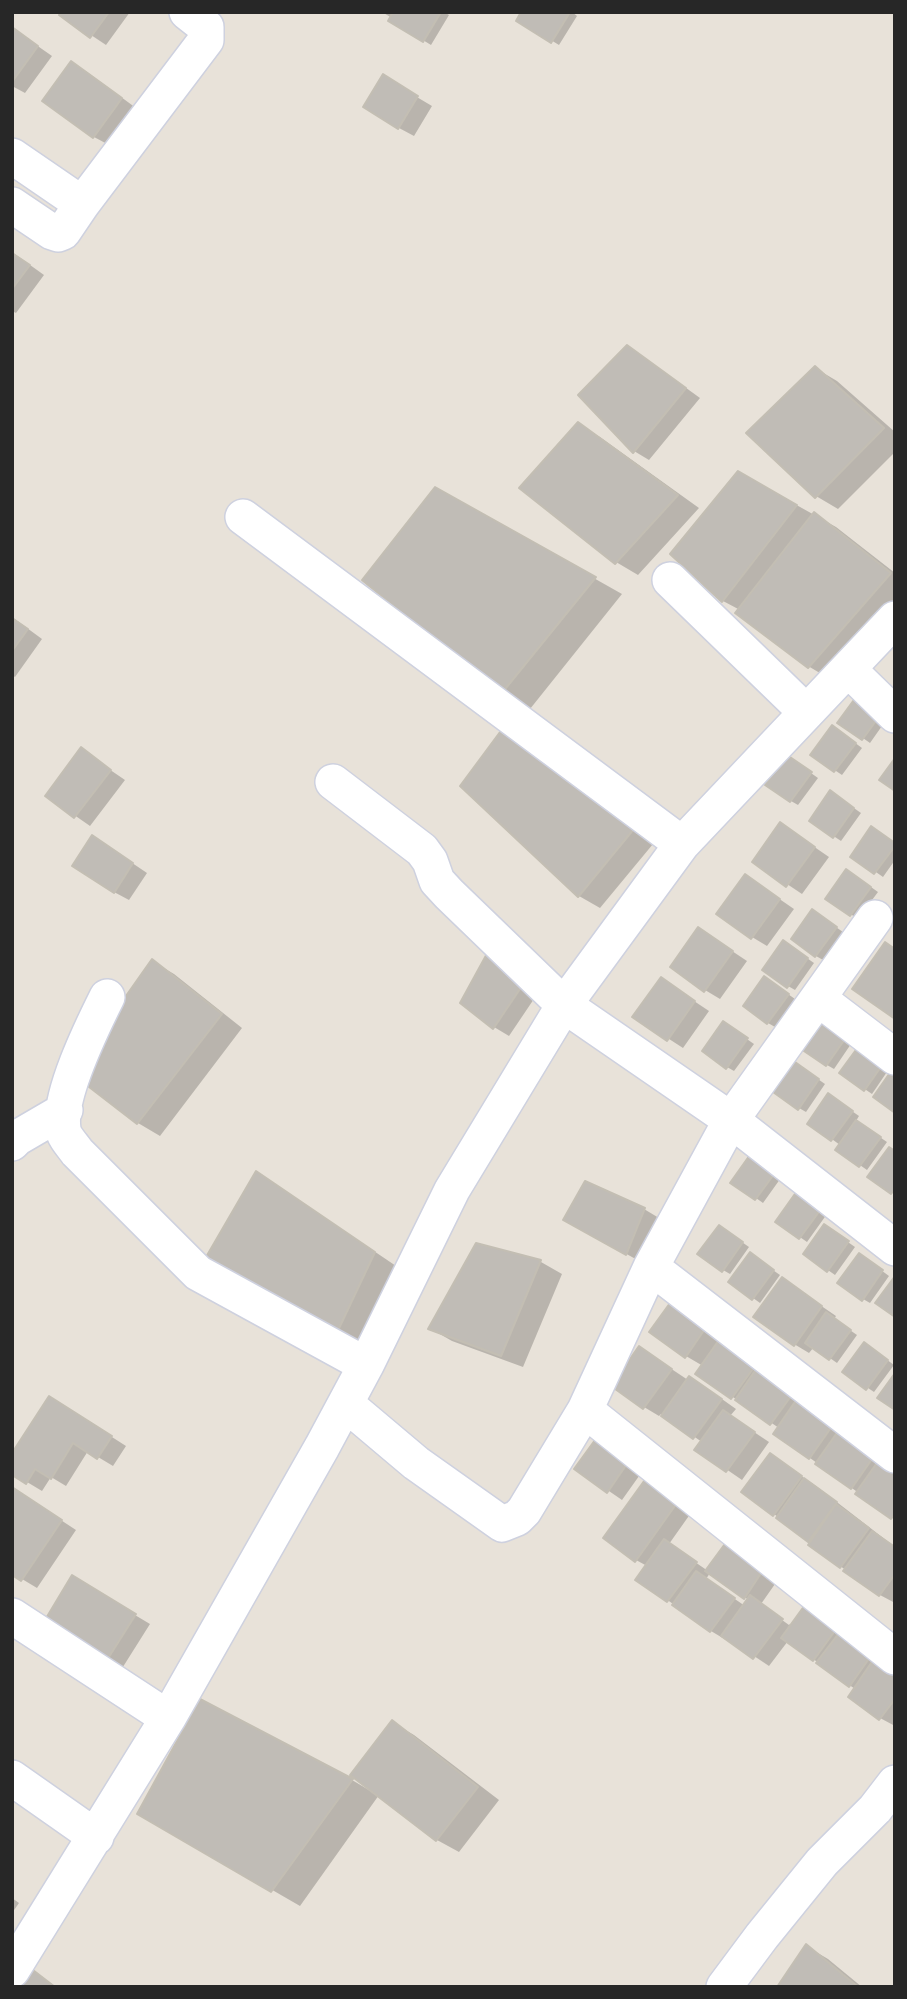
<!DOCTYPE html>
<style>
body{margin:0}
#map{position:relative;width:907px;height:1999px;overflow:hidden;background:#e8e2d9;font-family:"Sofia Sans Condensed",sans-serif}
canvas{display:block}
.frame{position:absolute;inset:0;border:14px solid #272727;pointer-events:none}
</style>
<div id="map">
<canvas width="907" height="1999"></canvas>
<div class="frame"></div>
</div>
<script>
const ctx = document.querySelector('canvas').getContext('2d');
ctx.lineJoin = 'round';
function paint(path, color) {
  ctx.fillStyle = color;
  ctx.fill(path, 'evenodd');
}
function trace(path, color, width, dash) {
  ctx.strokeStyle = color;
  ctx.lineWidth = width;
  ctx.lineCap = dash ? 'butt' : 'round';
  ctx.setLineDash(dash || []);
  ctx.stroke(path);
}
paint(new Path2D(`
 M63,12H130L106,45L61,15Z
 M382,12H444L449,15L431,45L390,20L392,18Z
 M523,12H572L577,16L559,45L518,20Z
 M12,28L52,56L25,93L12,86Z
 M72,63L87,72L136,108L109,145L94,137Z
 M383,77L432,106L414,136L399,128Z
 M12,252L44,275L16,313L12,311Z
 M642,356L700,398L649,460L634,451Z
 M815,368L837,381L895,432V452L838,509L816,496Z
 M578,425L600,437L699,508L638,575L616,562Z
 M739,473L836,527L895,573V606L830,679L808,666L740,610L723,601L672,554Z
 M436,489L622,594L530,709L502,693Z
 M12,617L42,639L15,677L12,675Z
 M889,716L870,743L840,722Z
 M503,731L653,844L600,908L579,896Z
 M839,731L862,748L842,775L812,755Z
 M81,750L125,780L90,826L47,796Z
 M794,761L818,778L798,805L791,801Z
 M838,797L861,813L841,841L811,821Z
 M781,824L829,857L802,894L754,862Z
 M895,844V860L883,877L853,856Z
 M107,846L147,873L129,900L114,892Z
 M854,875L878,892L858,919L828,899Z
 M746,876L794,909L767,946L752,937Z
 M820,916L843,932L823,960L816,956Z
 M699,929L747,961L720,999L705,990Z
 M791,947L814,963L795,990L788,986Z
 M490,952L540,990L509,1036L494,1027L462,1003Z
 M152,961L174,974L242,1028L160,1136L138,1123Z
 M661,979L709,1011L683,1048L635,1017Z
 M771,982L795,999L775,1027L768,1023Z
 M824,1021L853,1041L834,1069L827,1065Z
 M731,1028L754,1044L734,1071L727,1067Z
 M891,1066L872,1094L841,1073Z
 M802,1068L825,1084L806,1112L799,1108Z
 M836,1100L859,1116L856,1121L887,1142L867,1170L837,1149L840,1145L810,1123Z
 M753,1155L783,1175L763,1203L756,1198Z
 M257,1173L278,1186L396,1266L354,1354L332,1342Z
 M797,1194L827,1214L807,1242L777,1221Z
 M644,1209L659,1218L641,1262L565,1220Z
 M726,1231L749,1247L730,1274L723,1270Z
 M832,1231L855,1247L835,1275L805,1254Z
 M477,1245L541,1262L562,1274L523,1367L452,1341L431,1329Z
 M757,1259L780,1275L760,1303L731,1282Z
 M866,1259L889,1276L870,1303L863,1299Z
 M782,1279L836,1316L834,1319L857,1335L837,1363L814,1347L809,1353L794,1344Z
 M678,1294L895,1462V1519L810,1458L779,1428L697,1373L703,1366L686,1356Z
 M640,1348L688,1380L690,1378L705,1387L736,1409L730,1416L769,1442L742,1480L697,1449L702,1442L661,1414L659,1416L644,1407L613,1386Z
 M871,1348L894,1365L874,1392L844,1372Z
 M65,1407L126,1446L113,1466L88,1451L66,1486L51,1477L42,1491L27,1482Z
 M770,1455L816,1486L895,1547V1603L880,1595L810,1544L812,1542L774,1514Z
 M649,1462L622,1500L577,1469Z
 M652,1473L698,1503L669,1544L708,1571L730,1540L782,1574L761,1604L764,1607L789,1625L790,1624L793,1626L811,1600L895,1670V1726L880,1718L855,1689L788,1641L769,1666L727,1638L726,1640L711,1631L638,1579L647,1566L636,1560ZM710,1573L749,1600L745,1606L706,1579Z
 M12,1488L76,1530L37,1588L12,1573Z
 M73,1578L150,1624L121,1670L44,1624Z
 M392,1722L414,1735L499,1800L459,1852L437,1840L379,1795L300,1906L139,1813L352,1780L369,1790Z
 M12,1898L19,1903L12,1913Z
 M806,1946L828,1959L862,1987H779Z`), '#0003');
const building = new Path2D(`
 M61,12H109L90,38L59,15Z
 M393,12H441L423,42L388,21Z
 M521,12H570L551,43L516,21Z
 M12,27L38,46L12,82Z
 M71,61L122,98L93,138L42,101Z
 M383,74L418,96L398,129L363,107Z
 M12,253L30,265L12,289Z
 M627,345L686,388L633,453L578,395Z
 M815,366L884,428L815,498L746,433Z
 M578,422L678,495L615,564L519,488Z
 M738,471L797,505L722,602L670,554Z
 M435,487L596,577L501,694L362,580Z
 M814,512L891,573L808,668L735,613Z
 M12,618L28,629L12,651Z
 M859,693L883,711L862,740L837,723Z
 M832,725L856,743L834,772L810,755Z
 M503,728L633,830L578,897L460,786Z
 M81,747L111,770L74,818L45,796Z
 M787,755L812,772L790,802L765,785Z
 M895,758V791L879,780Z
 M830,790L854,808L833,838L809,821Z
 M780,822L815,847L786,887L752,862Z
 M871,826L895,843V846L874,874L850,857Z
 M92,835L133,863L114,893L72,866Z
 M846,869L871,887L850,916L825,899Z
 M745,874L780,899L751,939L716,914Z
 M812,909L837,927L815,957L791,939Z
 M698,927L733,951L704,992L670,967Z
 M783,940L808,958L787,988L762,970Z
 M885,942L895,949V1019L852,989Z
 M489,950L526,980L493,1029L460,1003Z
 M152,959L222,1014L137,1124L80,1080L90,1047Z
 M764,976L789,994L767,1024L743,1006Z
 M661,977L695,1001L667,1041L632,1017Z
 M823,1018L847,1036L826,1066L801,1049Z
 M723,1021L748,1038L726,1069L702,1051Z
 M861,1043L885,1061L864,1091L839,1073Z
 M795,1062L819,1079L798,1110L773,1092Z
 M894,1067H895V1113L873,1097Z
 M828,1093L853,1111L831,1141L807,1124Z
 M856,1120L881,1137L859,1167L835,1150Z
 M889,1147L895,1151V1189L891,1194L867,1177Z
 M752,1152L777,1170L755,1200L730,1183Z
 M256,1171L375,1252L332,1343L202,1264Z
 M585,1181L645,1208L626,1255L563,1220Z
 M797,1191L821,1209L799,1239L775,1222Z
 M824,1224L849,1241L827,1272L803,1254Z
 M719,1225L743,1242L722,1272L697,1254Z
 M476,1243L541,1260L501,1356L428,1329Z
 M750,1252L774,1270L752,1300L728,1282Z
 M859,1253L883,1270L862,1301L837,1283Z
 M895,1276V1317L875,1303Z
 M782,1277L822,1306L794,1346L753,1317Z
 M678,1292L713,1317L685,1358L649,1332Z
 M826,1312L851,1330L829,1360L805,1343Z
 M724,1333L760,1359L731,1399L695,1374Z
 M864,1342L888,1360L866,1390L842,1372Z
 M639,1346L672,1369L643,1409L611,1386Z
 M763,1359L799,1385L770,1425L735,1400Z
 M895,1373V1410L877,1398Z
 M689,1376L722,1399L693,1439L661,1416Z
 M801,1393L837,1419L809,1459L773,1434Z
 M49,1396L112,1436L97,1459L73,1443L51,1479L35,1469L26,1484L12,1475V1453Z
 M723,1410L755,1432L726,1472L694,1450Z
 M844,1423L879,1449L851,1489L815,1464Z
 M603,1429L635,1452L607,1493L574,1469Z
 M770,1453L802,1476L773,1516L741,1492Z
 M884,1453L895,1461V1514L891,1519L855,1494Z
 M652,1470L684,1493L635,1562L603,1538Z
 M804,1478L837,1502L808,1542L776,1518Z
 M12,1487L62,1520L21,1581L12,1575Z
 M836,1504L869,1528L840,1568L808,1545Z
 M872,1531L895,1547V1574L879,1596L843,1571Z
 M730,1537L767,1564L744,1599L705,1571Z
 M664,1539L697,1562L667,1602L635,1580Z
 M696,1571L735,1598L710,1632L672,1605Z
 M72,1575L136,1614L105,1663L42,1625Z
 M750,1595L783,1619L753,1659L721,1636Z
 M810,1598L842,1621L813,1661L781,1638Z
 M846,1624L877,1647L849,1687L816,1663Z
 M876,1656L895,1670V1699L879,1720L848,1697Z
 M200,1699L353,1779L271,1892L137,1814Z
 M392,1720L478,1787L436,1841L350,1775Z
 M806,1944L858,1987H777Z
 M29,1967L55,1987H18Z`);
paint(building, '#c0bcb6');
trace(building, '#c3beb3', 2);
const minor = new Path2D(`
 M12,156L82,204
 M12,205L52,232L58,234L63,232L82,204L206,40V27L187,12
 M243,517L682,844
 M670,580L806,712
 M848,669L895,715
 M333,782L422,850L430,861L437,881L449,894L564,1005L731,1120L895,1248
 M107,997C92,1027 58,1096 63,1129C64,1137 73,1146 77,1152L198,1273L366,1365
 M819,999L895,1057
 M12,1143L17,1138L65,1110
 M651,1267L895,1455
 M346,1404L416,1463L502,1524L517,1518L524,1511L585,1410L651,1267L731,1120L875,918
 M585,1410L895,1657
 M12,1616L168,1718
 M12,1778L96,1837
 M12,1970L168,1718L322,1447L366,1365L452,1190L564,1005L682,844L895,619
 M724,1987L762,1936L822,1862L875,1809L895,1783`);
trace(minor, '#ced1df', 38);
trace(minor, '#fff', 35);
</script>
